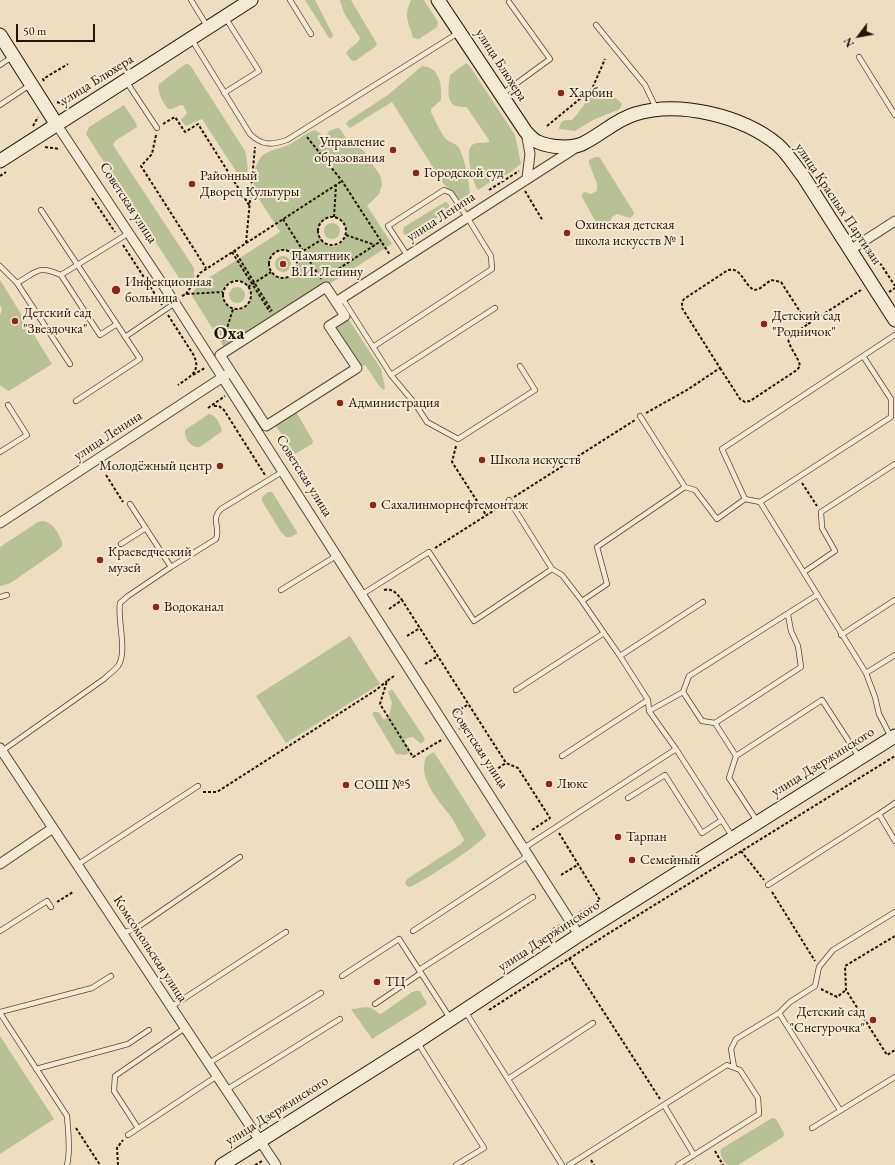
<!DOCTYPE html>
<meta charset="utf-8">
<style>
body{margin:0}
#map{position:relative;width:895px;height:1165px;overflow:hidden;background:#eddebf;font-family:"EB Garamond",serif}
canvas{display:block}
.north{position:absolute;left:839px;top:16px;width:40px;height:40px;-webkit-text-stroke:3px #f3ead5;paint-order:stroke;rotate:238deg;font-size:11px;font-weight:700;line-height:16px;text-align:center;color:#241306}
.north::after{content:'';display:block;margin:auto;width:14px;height:18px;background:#241306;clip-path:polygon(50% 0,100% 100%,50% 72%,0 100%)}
.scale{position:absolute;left:16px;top:24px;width:79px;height:18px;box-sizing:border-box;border:2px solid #241306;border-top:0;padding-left:5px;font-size:12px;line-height:14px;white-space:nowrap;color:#241306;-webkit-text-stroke:3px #f3ead5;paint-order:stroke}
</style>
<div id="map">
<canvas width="895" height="1165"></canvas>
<div class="north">N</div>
<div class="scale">50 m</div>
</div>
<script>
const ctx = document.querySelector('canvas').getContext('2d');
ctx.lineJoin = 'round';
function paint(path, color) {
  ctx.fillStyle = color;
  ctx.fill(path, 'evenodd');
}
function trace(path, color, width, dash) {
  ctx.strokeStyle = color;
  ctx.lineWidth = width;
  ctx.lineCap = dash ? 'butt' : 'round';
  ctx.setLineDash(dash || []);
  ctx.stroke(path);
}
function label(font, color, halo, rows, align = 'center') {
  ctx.font = font + ' "EB Garamond",serif';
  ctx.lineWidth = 4;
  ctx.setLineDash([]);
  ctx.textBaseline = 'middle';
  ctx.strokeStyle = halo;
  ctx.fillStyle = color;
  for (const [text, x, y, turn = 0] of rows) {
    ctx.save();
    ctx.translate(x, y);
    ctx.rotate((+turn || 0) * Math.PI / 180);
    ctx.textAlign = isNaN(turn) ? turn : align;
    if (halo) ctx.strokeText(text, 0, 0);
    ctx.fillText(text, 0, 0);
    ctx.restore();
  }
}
paint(new Path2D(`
 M305,0H315L333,35L332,38H329Z
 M340,0H351L377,44L375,47L355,61L351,60L346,53C350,46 358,45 360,38L344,13Z
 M411,0H424L438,22L437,27L419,39L413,38C409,21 403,18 411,0Z
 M466,63L469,65L515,135L521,164L508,174L496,178L478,190C473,184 465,152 471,146C475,141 483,144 489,142V140L468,109L466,107C463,107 459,107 456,106C445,102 449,84 450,75Z
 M187,64L190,65L245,151C247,161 250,171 245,180L241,179L202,119L186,126L181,120L187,113L183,105C178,104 175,110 168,109C163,102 157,93 159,84L184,65Z
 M422,66C440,67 442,85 441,100L431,109V112C435,120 440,132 446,139C450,143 456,143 459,148C465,159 470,185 470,197L466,201L462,202L442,182L392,102L350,128L346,124L348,121L388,95Z
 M598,91C606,92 618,98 622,104L620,109L593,120L575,131L559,129L561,122L565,120H572C582,110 586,98 598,91Z
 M124,105L136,123L137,127L115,141L113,145L194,268V277L186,282L182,281L179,278L86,134L89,127Z
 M337,128L340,129L349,142L364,151L381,177L382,185L379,194L367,206L392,244L226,350L192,296L196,287L207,279L280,232C273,219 262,206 256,193C251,182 254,163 263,155C270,150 278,149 286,146C296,142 304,133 315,130L320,133L325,139L329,131ZM333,217C343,219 352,231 343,241C327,261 303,221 333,217ZM282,250C289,251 295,253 297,260C307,286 254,282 273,254ZM236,280C246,282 256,291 249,302C236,325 205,289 236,280Z
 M595,157H599L600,158L633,211L634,214L630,218L617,214L615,215L612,217L610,222L602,227H599L597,224L582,197V194L585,192L591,194L597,191V184L589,163V160Z
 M445,202L448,203L450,208L447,211L410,236L405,235L403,232L404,227Z
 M324 231a8 8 0 1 1 16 0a8 8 0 1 1-16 0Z
 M275 264a8 8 0 1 1 16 0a8 8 0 1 1-16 0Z
 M0,280L52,364L12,389L8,391L0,385V315L2,309L0,305Z
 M229 295a8 8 0 1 1 16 0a8 8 0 1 1-16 0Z
 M347,317L381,369L385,388L384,390L380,387L366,366L365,365L357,368L329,326Z
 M294,408L313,441L312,444L295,454L273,422Z
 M209,414C216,415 220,423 222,430L221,432L200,447C191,449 184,438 185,430Z
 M268,492H272L274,495L297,532V534L290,537H286L281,532L262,501V497Z
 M42,521C53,522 58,532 62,542V546L58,550L15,580L8,584L0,586V547L38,522Z
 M350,636L380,684L286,743L256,696Z
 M392,689L425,739L422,743H420L413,737L407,738L405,742L409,747V753L405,755L396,754L372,714L374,712H379L383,719H385L389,716L392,703L388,692Z
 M434,752L484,831L486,835C481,844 421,883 410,887L407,886L405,883L407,879L461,844L464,840C460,833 456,825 452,818C440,802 417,779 426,757Z
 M417,991H420L427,1003L426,1005L372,1039L351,1009C359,1009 365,1005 373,1009C377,1011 377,1013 381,1014L412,992Z
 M0,1036L54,1119L0,1154Z
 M772,1118L776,1119L784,1133L783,1137L738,1165H727C723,1160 719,1155 721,1149Z`), '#b7c193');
const lane = new Path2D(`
 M191,0L207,26
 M290,0L311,34
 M596,25L645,85L656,108
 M192,40L250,134C262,146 272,145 287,140L458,33
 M859,57L895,115
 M0,65L12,57
 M126,81L157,128
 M224,93L259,71L225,17
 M502,94L550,59L509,2
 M0,105L30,85
 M41,210L140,359L76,401
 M0,266L17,283
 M61,275L100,335L117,324
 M342,298L391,375L416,405L427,422L458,439L535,390L520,366
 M125,337L175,303
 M373,347L492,269L491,256L467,217L451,193L444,190L388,226L407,255
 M863,356L891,399V417L760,502L745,499L722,449L895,335
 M70,364L17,283C38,271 38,265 61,275L129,233
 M391,375L495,308
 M0,452L27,435L8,405
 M685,487L695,490L717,519L745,499
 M760,502L866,673L875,697L879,714L891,737
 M130,504L171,567L216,539C221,527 210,520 221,509L282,472
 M121,544L146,528
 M552,569L562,575L582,601L604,633
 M804,572L835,551L822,528L821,512L895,464
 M281,590L336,556
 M361,595L429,552L474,621L552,569L509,500
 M0,597L7,595
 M582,601L607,584L597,547L685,487L640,416
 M841,635L895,600
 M620,656L703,602
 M866,673L895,655
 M516,690L604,633L620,656L648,700L562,756
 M683,692L689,676L817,595
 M648,700L649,711L683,692L702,721L715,723
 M649,711L676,749L732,836
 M2,751L104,679C108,675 114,671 118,666C128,652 117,620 120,603L128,596L171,567
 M736,756L715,723L801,667L798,646L791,631L788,615
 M628,798L665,775L702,833L722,820
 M879,814L895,803
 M757,821L729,778L736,756L822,700L859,757
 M524,848L676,749
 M77,865L198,786
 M768,885L879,814L895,841
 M0,931L47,901L51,907
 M413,931L529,855
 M122,933L135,929L240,857
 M419,970L533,897
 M342,976L399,939L450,1018
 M375,1004L421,973
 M171,1007L286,932
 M465,1011L562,1165
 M0,1012L92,988L111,976
 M0,1013L67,1116C68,1131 71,1150 67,1165
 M779,1013L840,1110
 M418,1043L484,1148L456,1165
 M209,1063L321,993
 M734,1067L731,1049L736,1039L779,1013L790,1002L815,986L819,967L833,950L895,912
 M36,1069L128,1044L149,1030
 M508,1079L593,1023
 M226,1090L340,1019
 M664,1105L694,1155
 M138,1128L114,1091L115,1076L185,1028
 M812,1128L895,1077
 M128,1135L217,1076
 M569,1165L727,1065L740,1070L758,1098L759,1114L678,1165`);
const street = new Path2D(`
 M57,125L175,303L579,935
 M526,132L530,154L527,178
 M850,250L895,221
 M326,287L345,316L329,326L357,368L266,426L220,355Z
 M336,302L577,147
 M0,523L226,375
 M0,748L276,1165
 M0,864L53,828`);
const secondary = new Path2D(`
 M438,0L526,132C530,136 533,140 538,142C549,147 570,149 582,144C601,135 615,120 635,114C679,100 743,116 778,145C788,154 795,166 803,176L895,320
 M0,35L57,125
 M0,161L251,0
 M222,1165L418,1041L579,935L895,736`);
trace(lane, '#564634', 6);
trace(street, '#564634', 11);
trace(secondary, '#241306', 15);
trace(new Path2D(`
 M44,81L43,79L68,64
 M57,102L66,105
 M163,124L175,117L185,132L198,124L249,205
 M33,126L38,117
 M547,126L592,89L605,59
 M156,135L152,154L141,166L206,268
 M307,137L342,181L390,255
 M45,147L60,149
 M0,176L6,172
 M489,190L519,171
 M525,191L543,221
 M92,198L115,232
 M318 231a14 14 0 1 1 28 0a14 14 0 1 1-28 0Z
 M334,217L336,185
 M283,219L321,279
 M346,235L375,245
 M246,243L255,147
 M123,245L162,305
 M269 264a14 14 0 1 1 28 0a14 14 0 1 1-28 0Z
 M234,250L272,311
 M232,252L270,312
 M295,256L321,240
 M880,263L895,286
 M326,277L381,241
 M223 295a14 14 0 1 1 28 0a14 14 0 1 1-28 0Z
 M248,287L271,272
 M889,292L895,288
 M186,294L200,273L342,181
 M182,296L186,294L223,292
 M168,315L193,354C202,371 191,376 178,385
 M223,341L233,309
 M720,368L740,399L745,402L750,401L797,370L800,366C798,356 789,348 788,338L808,324
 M193,375L205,368
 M214,406H219L224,410L265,475
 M208,408L225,396
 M646,413L687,390L720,368L682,308V302L684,299L728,270C742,267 743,284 754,290L759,289L771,280L781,282L808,324L861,290
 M456,446L452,462L486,515
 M106,475L123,502
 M802,483L817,506
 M514,497L635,420
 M435,548L504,504
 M384,590C393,588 397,594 402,600
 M389,609L402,600L506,763L518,768L550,818L532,830
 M407,636L420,628
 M425,664L438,656
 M394,676L387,681L380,704L413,757L443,739
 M456,712L469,704
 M459,729L465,725
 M494,771L506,763
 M203,792H217L376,690L387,681
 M559,833L600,900L577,914
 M741,851L764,880
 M561,875L579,864
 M772,892L815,961
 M57,902L73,892
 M553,929L562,924
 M551,930L556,938
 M895,936L845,966L846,990L887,1055L895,1050
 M569,958L660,1099
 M821,989L837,997L846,990
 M489,1010L606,935L895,756
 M76,1128L100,1165
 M715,1151L723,1165
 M591,1160L594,1165
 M118,1165L117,1148L123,1140
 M255,1165L262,1161`), '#241306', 2, [3, 2]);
trace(lane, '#f3ead5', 4.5);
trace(street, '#f3ead5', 9);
trace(secondary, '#f3ead5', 13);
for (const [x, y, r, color] of [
 [561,93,4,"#8f2418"],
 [393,150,4,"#8f2418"],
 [416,173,4,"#8f2418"],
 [192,184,4,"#8f2418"],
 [567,233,4,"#8f2418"],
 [283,264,4,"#8f2418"],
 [116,290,5,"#8f2418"],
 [15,321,4,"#8f2418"],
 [764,324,4,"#8f2418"],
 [340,403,4,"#8f2418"],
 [482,460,4,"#8f2418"],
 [220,466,4,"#8f2418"],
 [373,505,4,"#8f2418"],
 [100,560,4,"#8f2418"],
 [156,607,4,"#8f2418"],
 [549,784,4,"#8f2418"],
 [346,785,4,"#8f2418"],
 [618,837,4,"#8f2418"],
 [632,860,4,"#8f2418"],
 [377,982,4,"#8f2418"],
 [873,1020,4,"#8f2418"]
]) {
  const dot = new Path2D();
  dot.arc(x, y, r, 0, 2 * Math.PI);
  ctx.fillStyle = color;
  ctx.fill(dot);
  trace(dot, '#f3ead5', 1.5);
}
label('14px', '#241306', '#f3ead5', [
 ["улица Блюхера",501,65,57],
 ["улица Блюхера",97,80,-32],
 ["Советская улица",128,203,57],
 ["улица Красных Партизан",838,204,56],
 ["улица Ленина",441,217,-33],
 ["улица Ленина",108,436,-33],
 ["Советская улица",304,476,58],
 ["Советская улица",479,748,57],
 ["улица Дзержинского",823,762,-32],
 ["улица Дзержинского",549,936,-33],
 ["Комсомольская улица",150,949,57],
 ["улица Дзержинского",277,1111,-32]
]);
label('14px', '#241306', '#f3ead5', [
 ["Харбин",569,93],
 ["Управление",385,142,"right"],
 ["образования",385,158,"right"],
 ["Городской суд",424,173],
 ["Районный",200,176],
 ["Дворец Культуры",200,192],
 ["Охинская детская",575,225],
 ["школа искусств № 1",575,241],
 ["Памятник",291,256],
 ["В.И. Ленину",291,272],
 ["Инфекционная",125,282],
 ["больница",125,298],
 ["Детский сад",23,313],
 ["\"Звездочка\"",23,329],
 ["Детский сад",772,316],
 ["\"Родничок\"",772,332],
 ["Администрация",348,403],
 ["Школа искусств",490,460],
 ["Молодёжный центр",212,466,"right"],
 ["Сахалинморнефтемонтаж",381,505],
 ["Краеведческий",108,552],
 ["музей",108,568],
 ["Водоканал",164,607],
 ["Люкс",557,784],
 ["СОШ №5",354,785],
 ["Тарпан",626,837],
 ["Семейный",640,860],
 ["ТЦ",385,982],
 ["Детский сад",865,1012,"right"],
 ["\"Снегурочка\"",865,1028,"right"]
], 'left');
label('bold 18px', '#241306', '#f3ead5', [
 ["Оха",229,334]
]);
</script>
